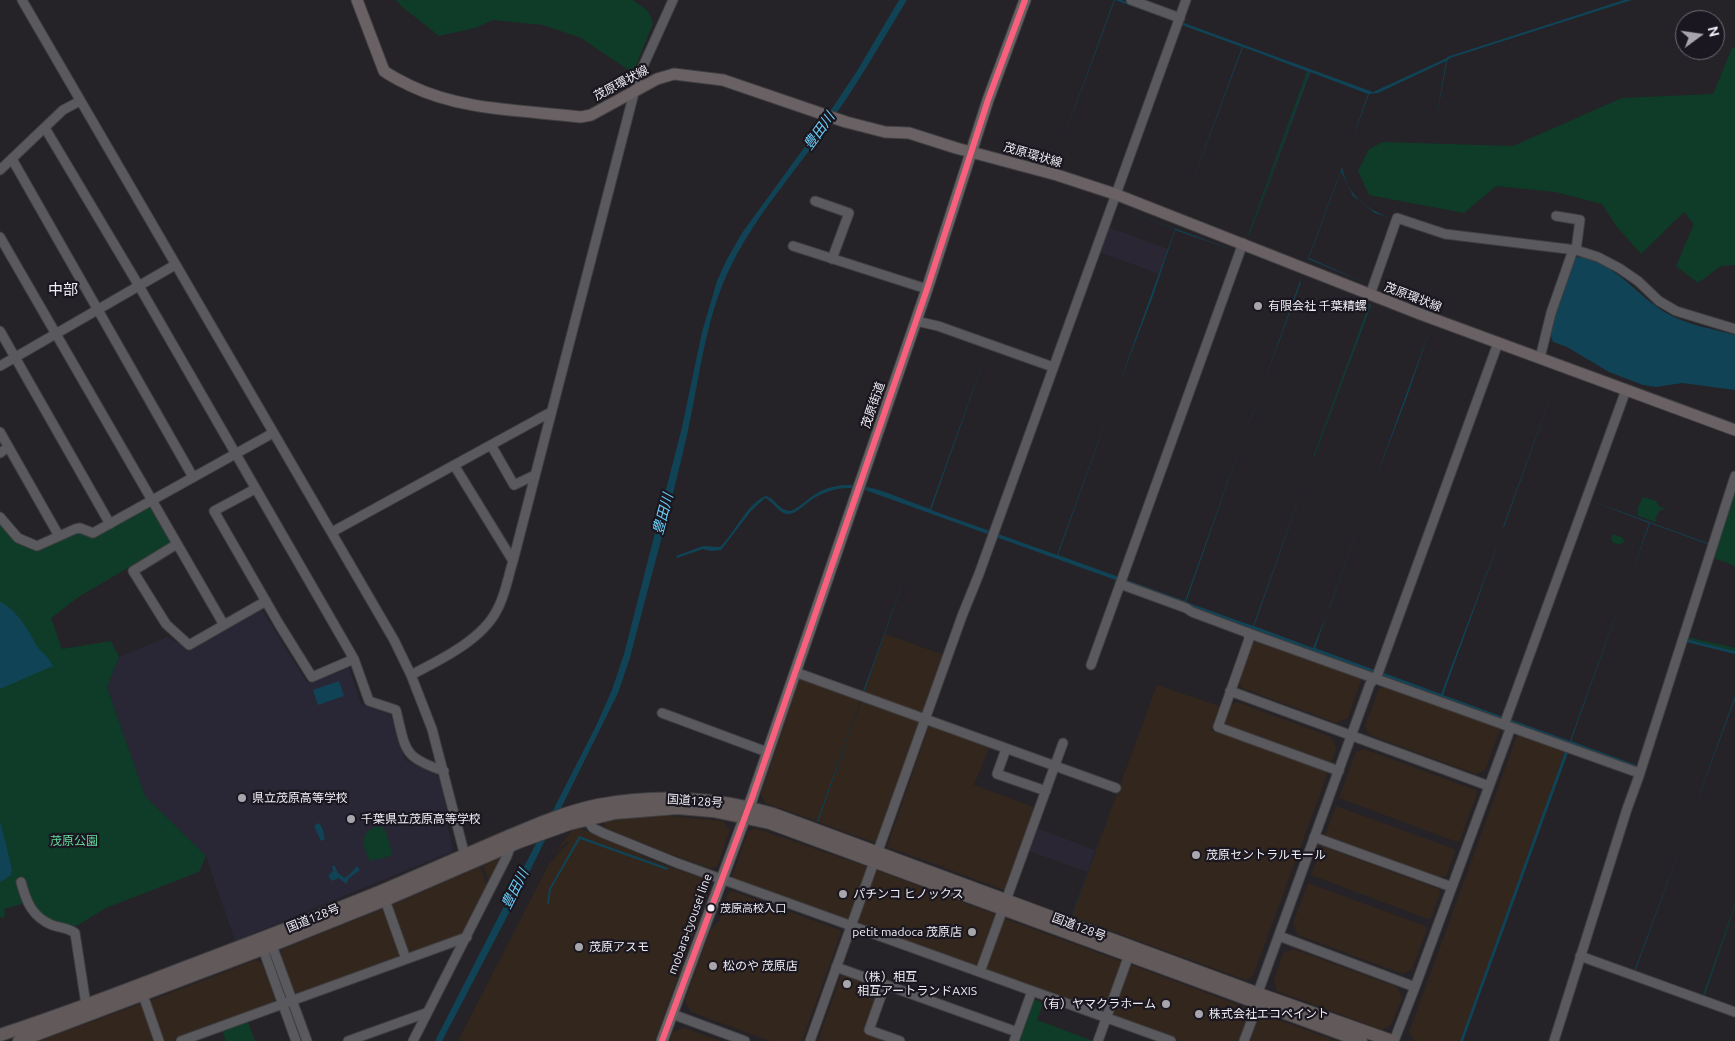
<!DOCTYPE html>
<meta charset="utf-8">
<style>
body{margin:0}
#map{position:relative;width:1735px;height:1041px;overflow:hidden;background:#252327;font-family:Ubuntu,sans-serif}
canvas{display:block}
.north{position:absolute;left:1675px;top:10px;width:50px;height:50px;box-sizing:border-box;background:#1a1720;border:1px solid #6f6d74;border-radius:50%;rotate:76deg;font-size:14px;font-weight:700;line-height:20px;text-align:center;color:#efedf3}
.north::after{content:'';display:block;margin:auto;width:18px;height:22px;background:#a8a6ac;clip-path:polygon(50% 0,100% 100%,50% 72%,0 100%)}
</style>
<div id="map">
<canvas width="1735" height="1041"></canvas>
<div class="north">N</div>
</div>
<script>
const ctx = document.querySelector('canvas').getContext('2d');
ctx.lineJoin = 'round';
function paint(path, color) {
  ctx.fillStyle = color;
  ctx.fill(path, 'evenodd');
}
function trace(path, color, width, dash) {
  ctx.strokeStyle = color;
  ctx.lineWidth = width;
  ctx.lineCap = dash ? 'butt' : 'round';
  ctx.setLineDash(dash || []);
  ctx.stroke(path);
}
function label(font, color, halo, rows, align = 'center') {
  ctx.font = font + ' Ubuntu,"Noto Sans JP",sans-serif';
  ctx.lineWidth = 4.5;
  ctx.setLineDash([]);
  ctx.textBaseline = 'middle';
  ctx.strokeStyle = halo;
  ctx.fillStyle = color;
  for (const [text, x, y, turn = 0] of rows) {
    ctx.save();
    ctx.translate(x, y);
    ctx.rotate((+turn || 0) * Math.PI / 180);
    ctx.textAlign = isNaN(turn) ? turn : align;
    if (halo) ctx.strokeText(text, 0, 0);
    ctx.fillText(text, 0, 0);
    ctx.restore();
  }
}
paint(new Path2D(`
 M885,634L944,655L922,716L863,695Z
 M1258,641L1359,677L1361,681L1348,718L1337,723L1242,688L1239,683L1253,643Z
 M800,678L861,700L817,821L765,803L761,794Z
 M1157,685L1219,706L1211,730L1324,770L1327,775L1253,976L1246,980L1133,939L1072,916Z
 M1385,686L1498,726L1500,730L1485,770L1476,774L1369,735L1365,726L1379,689Z
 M862,700L920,721L876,843L818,822Z
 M1237,702L1331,737L1336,749L1332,761L1326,763L1229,728L1225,721L1231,705Z
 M930,723L990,745L974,785L1036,808L1007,891L944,868L945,862L943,867L887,847Z
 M1521,735L1566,749L1460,1041H1414L1409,1032L1517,736Z
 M1364,749L1476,790L1477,793L1460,840L1457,842L1339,798L1356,752Z
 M1336,806L1454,849L1455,852L1446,876L1441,878L1325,835Z
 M670,816L723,821L730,830L717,867L709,868L605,830L604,826L605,822L634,817Z
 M578,828L632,848L645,858L712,882L655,1041H458L549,864L569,843L567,841L553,855L573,829Z
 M755,828L868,867L848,921L731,879L748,832Z
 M1322,846L1438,889L1440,893L1431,918L1428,919L1311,875Z
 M500,858L502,861L490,884L483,866Z
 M480,867L488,889L466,933L408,955L390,906Z
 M876,870L997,915L978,967L857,924Z
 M1308,883L1425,926L1427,929L1412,969L1403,974L1298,935L1293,923Z
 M732,891L840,930L841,933L802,1041H770L691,1012L685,1001L710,930L719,921L728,893Z
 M383,909L386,911L402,958L300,995L295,993L281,954L283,949Z
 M1003,918L1123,962L1106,1011L1101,1013L986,971L985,968Z
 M1293,949L1397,987L1402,999L1391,1025L1382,1030L1277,991L1274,981L1283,953Z
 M256,960L262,963L275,999L273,1005L173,1041H161L147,1002Z
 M1129,964L1252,1010L1240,1041H1180L1112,1015Z
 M844,974L878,986L879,990L864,1032L888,1041H818L841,975Z
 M143,1003L157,1041H39Z
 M1260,1013L1336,1041H1250Z
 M684,1028L721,1041H670L673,1032Z`), '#33261d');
paint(new Path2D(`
 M1108,227L1168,249L1159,274L1099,252Z
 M1037,828L1095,850L1087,872L1029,851Z`), '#2a2633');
paint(new Path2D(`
 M259,605L308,684L349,667L361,704L391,715L405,760L440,777L449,814L446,819L453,848L451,852L235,941L206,856L145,796L107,687L119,657L167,637L186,647Z`), '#292635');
paint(new Path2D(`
 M396,0H633L648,11L653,23L633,73L581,38L543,25L493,20L475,28L439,36L401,6Z
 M1732,48H1735V265L1721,266L1698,283L1676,266L1694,224L1684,212L1641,254L1617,227L1602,204L1555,192L1496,186L1464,213L1369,195L1358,171L1369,149L1383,142L1513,146L1622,98L1713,94Z
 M1307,71L1309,72L1249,236L1248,235Z
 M1369,304L1370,305L1314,458L1313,457Z
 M1735,490V566L1714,558Z
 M1643,497L1656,501L1659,507L1665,508V509L1660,510L1655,519L1657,521L1655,522L1638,516V507Z
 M147,506L150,508L170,542L169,544L80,596L51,618L62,649L111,641L119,657L107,687L145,796L206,856L199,872L106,908L73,928C50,922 45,921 29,902L4,909L5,917L0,918V522L31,546L73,532L92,536Z
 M1613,534L1623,538L1624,542L1619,545L1612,542L1611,538Z
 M1687,637L1735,648V651L1686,639Z
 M380,826L385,829L392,853L391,856L370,861C362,846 359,829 380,826Z
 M1735,904V907L1703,997H1702Z
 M1036,1000L1043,1004L1037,1020L1093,1041H1018L1033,1001Z
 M247,1020L255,1041H226L222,1030Z`), '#0e3c28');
paint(new Path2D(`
 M899,0H907C882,41 859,82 831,121C798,168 758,212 732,264C705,316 700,378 687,435C670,510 649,584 630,658L618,693L511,909L442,1041H435L595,728L612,690L624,654L682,427L702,332L717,281L726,261L742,233L825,119L857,71Z
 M1114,0H1121L1373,92L1447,58V57L1624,0H1632L1450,58L1447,61L1435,126L1446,61L1378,93L1369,94L1350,146L1368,94L1310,72L1250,236L1309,72L1243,47L1183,207L1242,47L1182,25L1173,47L1175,22L1115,0L1054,164Z
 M1342,167C1348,196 1364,208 1391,218L1375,213L1353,196L1341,171L1309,258L1368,284L1308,259Z
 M1114,206L1236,251L1175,230L1153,296L1118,387L1175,229Z
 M1577,257C1613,259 1638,298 1668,314C1688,325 1713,329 1735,335V390L1682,383L1656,387L1643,385L1609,372L1567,347L1553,342L1550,333L1551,325L1573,259Z
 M1300,281L1301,282L1245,434L1252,416Z
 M1370,305H1371L1314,458Z
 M1430,329L1408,394L1375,480Z
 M988,348L931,510L1057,555L1116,393L1058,555L1185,601L1243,439L1186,602L1253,626L1311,466L1254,626L1313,648L1330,607L1373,485L1315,648L1383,673L1440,512L1384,673L1441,694L1502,532L1443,695L1570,741L1629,578L1571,741L1636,765V767L865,490C847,486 833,488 816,497C809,500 795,516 787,514C778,513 773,501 765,498L751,511L721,550L711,551L703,549L677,558L676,556L703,546L720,547C735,533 747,503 766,496C776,499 779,511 791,511C802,506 811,495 823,490C858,475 897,498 930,509Z
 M1558,376L1504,527H1503Z
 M1589,500L1710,544V545L1650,523L1632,573L1649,523Z
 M908,569L863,695L862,694Z
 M0,602C16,608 30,633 38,648C40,651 44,653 46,656C49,659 51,663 53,666L0,689Z
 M1686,639L1735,651V654L1686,642L1633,809Z
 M339,681L344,696L318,705L313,690Z
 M1735,696V699L1687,828Z
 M861,700L818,822L817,821Z
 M1566,749L1569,750L1463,1041H1460Z
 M1116,793L1072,916V915Z
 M0,821L12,869L11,875L0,882Z
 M318,823C324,827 323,833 325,839L321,841L314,826Z
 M1686,832L1635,972L1585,955L1598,915L1586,954L1634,972Z
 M579,836L668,868L667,870L580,839L551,889L549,904L547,903L549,889Z
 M332,866H335L338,873L344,878L349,875L357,866L360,870L349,878L346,884L339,878L332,881L328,876L333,871Z
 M1735,907L1704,997H1703Z`), '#104355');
const minor = new Path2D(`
 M22,0L394,640L411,675L432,729L466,860
 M1131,0L1180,18
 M45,128L139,286L354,659L369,701L396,710C406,750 402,757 444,771
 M12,159L193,477
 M0,170L63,110L80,101
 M815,201L849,213L832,259
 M1556,216L1580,220L1576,250
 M0,237L224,625
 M793,246L927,289
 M1370,295L1397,218L1445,234L1576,250L1598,257L1619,268L1638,281L1659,301L1676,311L1735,329
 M916,321L938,326L1053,367
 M0,331L110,524
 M1540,358L1551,313L1573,250
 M0,366L175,265
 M0,432L59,536
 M491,445L514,485L535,475
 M0,453L8,447
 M454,465L513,561
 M255,489L214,511L279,624L312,677L354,659
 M0,517L18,538L37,546L75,529L80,528L93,533L273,433
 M332,532L551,412
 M177,544L133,571L166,624L189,645L266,601
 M1120,584L1186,608L1192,612L1259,637L1639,773
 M1248,633L1249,639L1218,727L1339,771
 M1091,665L1243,243
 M795,672L1116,788
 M411,675C440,660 482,640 497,610C505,596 508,577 513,561L634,93L640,73L673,0
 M1230,691L1489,786
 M662,713L767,752
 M1504,725L1626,390
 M1006,749L997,774L1046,791
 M587,820L593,828L603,833L677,863L1171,1041
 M1314,837L1452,887
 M21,882C26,901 32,917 52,925C60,928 68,928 75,933L87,1011
 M385,900L406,959
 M1279,936L1415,987
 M268,942L274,951L307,1041
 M263,945V949L296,1041
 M1580,956L1735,1012
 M836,967L1017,1032
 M980,972L1063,743
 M885,985L869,1030L900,1041
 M143,995L159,1041
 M672,1014L745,1041
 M181,1041L467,937
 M348,1041L426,1013
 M413,1041L507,856L512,842
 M810,1041L962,616L979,574L1186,0
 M1014,1041L1032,991
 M1098,1041L1130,952
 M1244,1041L1256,1009L1260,987L1370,684L1377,676L1498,343
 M1394,1041L1415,987L1511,727
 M1554,1041L1627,809L1639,776L1735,476`);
const major = new Path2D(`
 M357,0L384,71C392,77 401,81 411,86C463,111 524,110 581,117L591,115L657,79L674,74L723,80L846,122L885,132L909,133L956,148L1057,175L1115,194L1420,314L1735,430
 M662,1041L752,798L927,289L988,100L1025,0`);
const highway = new Path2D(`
 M0,1035C60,1015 119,993 178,970C247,944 316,918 384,890C424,873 463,856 502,839C533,826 564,812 598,805C655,794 717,797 773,814L1259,994L1392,1041
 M19,1041L263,949L385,900L519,842L569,824L615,813L677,808L713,811L770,823L1361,1041`);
trace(minor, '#3f3e41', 11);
trace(major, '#3f3e41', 13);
trace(highway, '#3f3e41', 14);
trace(minor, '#5a595d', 9);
trace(major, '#696163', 11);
trace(highway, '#61595a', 12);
trace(new Path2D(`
 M662,1041L752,798L927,289L988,100L1025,0`), '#f8607d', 6);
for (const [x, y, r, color] of [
 [1258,306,5,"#a8a6ac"],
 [242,798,5,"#a8a6ac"],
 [351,819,5,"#a8a6ac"],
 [1196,855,5,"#a8a6ac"],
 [843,894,5,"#a8a6ac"],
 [711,908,4.5,"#efedf3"],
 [972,932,5,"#a8a6ac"],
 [579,947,5,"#a8a6ac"],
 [713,966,5,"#a8a6ac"],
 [847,984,5,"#a8a6ac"],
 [1166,1004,5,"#a8a6ac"],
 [1199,1014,5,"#a8a6ac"]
]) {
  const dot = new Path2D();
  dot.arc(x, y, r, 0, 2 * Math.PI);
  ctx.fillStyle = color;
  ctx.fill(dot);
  trace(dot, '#1a1720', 2);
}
label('11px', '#efedf3', '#1a1720', [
 ["茂原高校入口",720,908]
], 'left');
label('12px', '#efedf3', '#1a1720', [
 ["茂原環状線",621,83,-28],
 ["茂原環状線",1033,155,16],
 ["茂原環状線",1413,297,21],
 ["茂原街道",873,405,-71],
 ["国道128号",695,801,4],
 ["国道128号",313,918,-22],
 ["mobara-tyousei line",690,924,-70],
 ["国道128号",1079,927,21]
]);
label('12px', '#efedf3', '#1a1720', [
 ["有限会社 千葉精螺",1268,306],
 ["県立茂原高等学校",252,798],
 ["千葉県立茂原高等学校",361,819],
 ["茂原セントラルモール",1206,855],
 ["パチンコ ヒノックス",853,894],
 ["petit madoca 茂原店",962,932,"right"],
 ["茂原アスモ",589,947],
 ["松のや 茂原店",723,966],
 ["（株）相互",857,977],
 ["相互アートランドAXIS",857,991],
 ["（有）ヤマクラホーム",1156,1004,"right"],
 ["株式会社エコペイント",1209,1014]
], 'left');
label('12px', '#65d99d', '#1a1720', [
 ["茂原公園",74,841]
]);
label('italic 14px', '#69cdf6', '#1a1720', [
 ["豊田川",819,131,-54],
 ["豊田川",663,514,-75],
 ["豊田川",515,889,-63]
]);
label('15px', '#efedf3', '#1a1720', [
 ["中部",63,290]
]);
</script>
